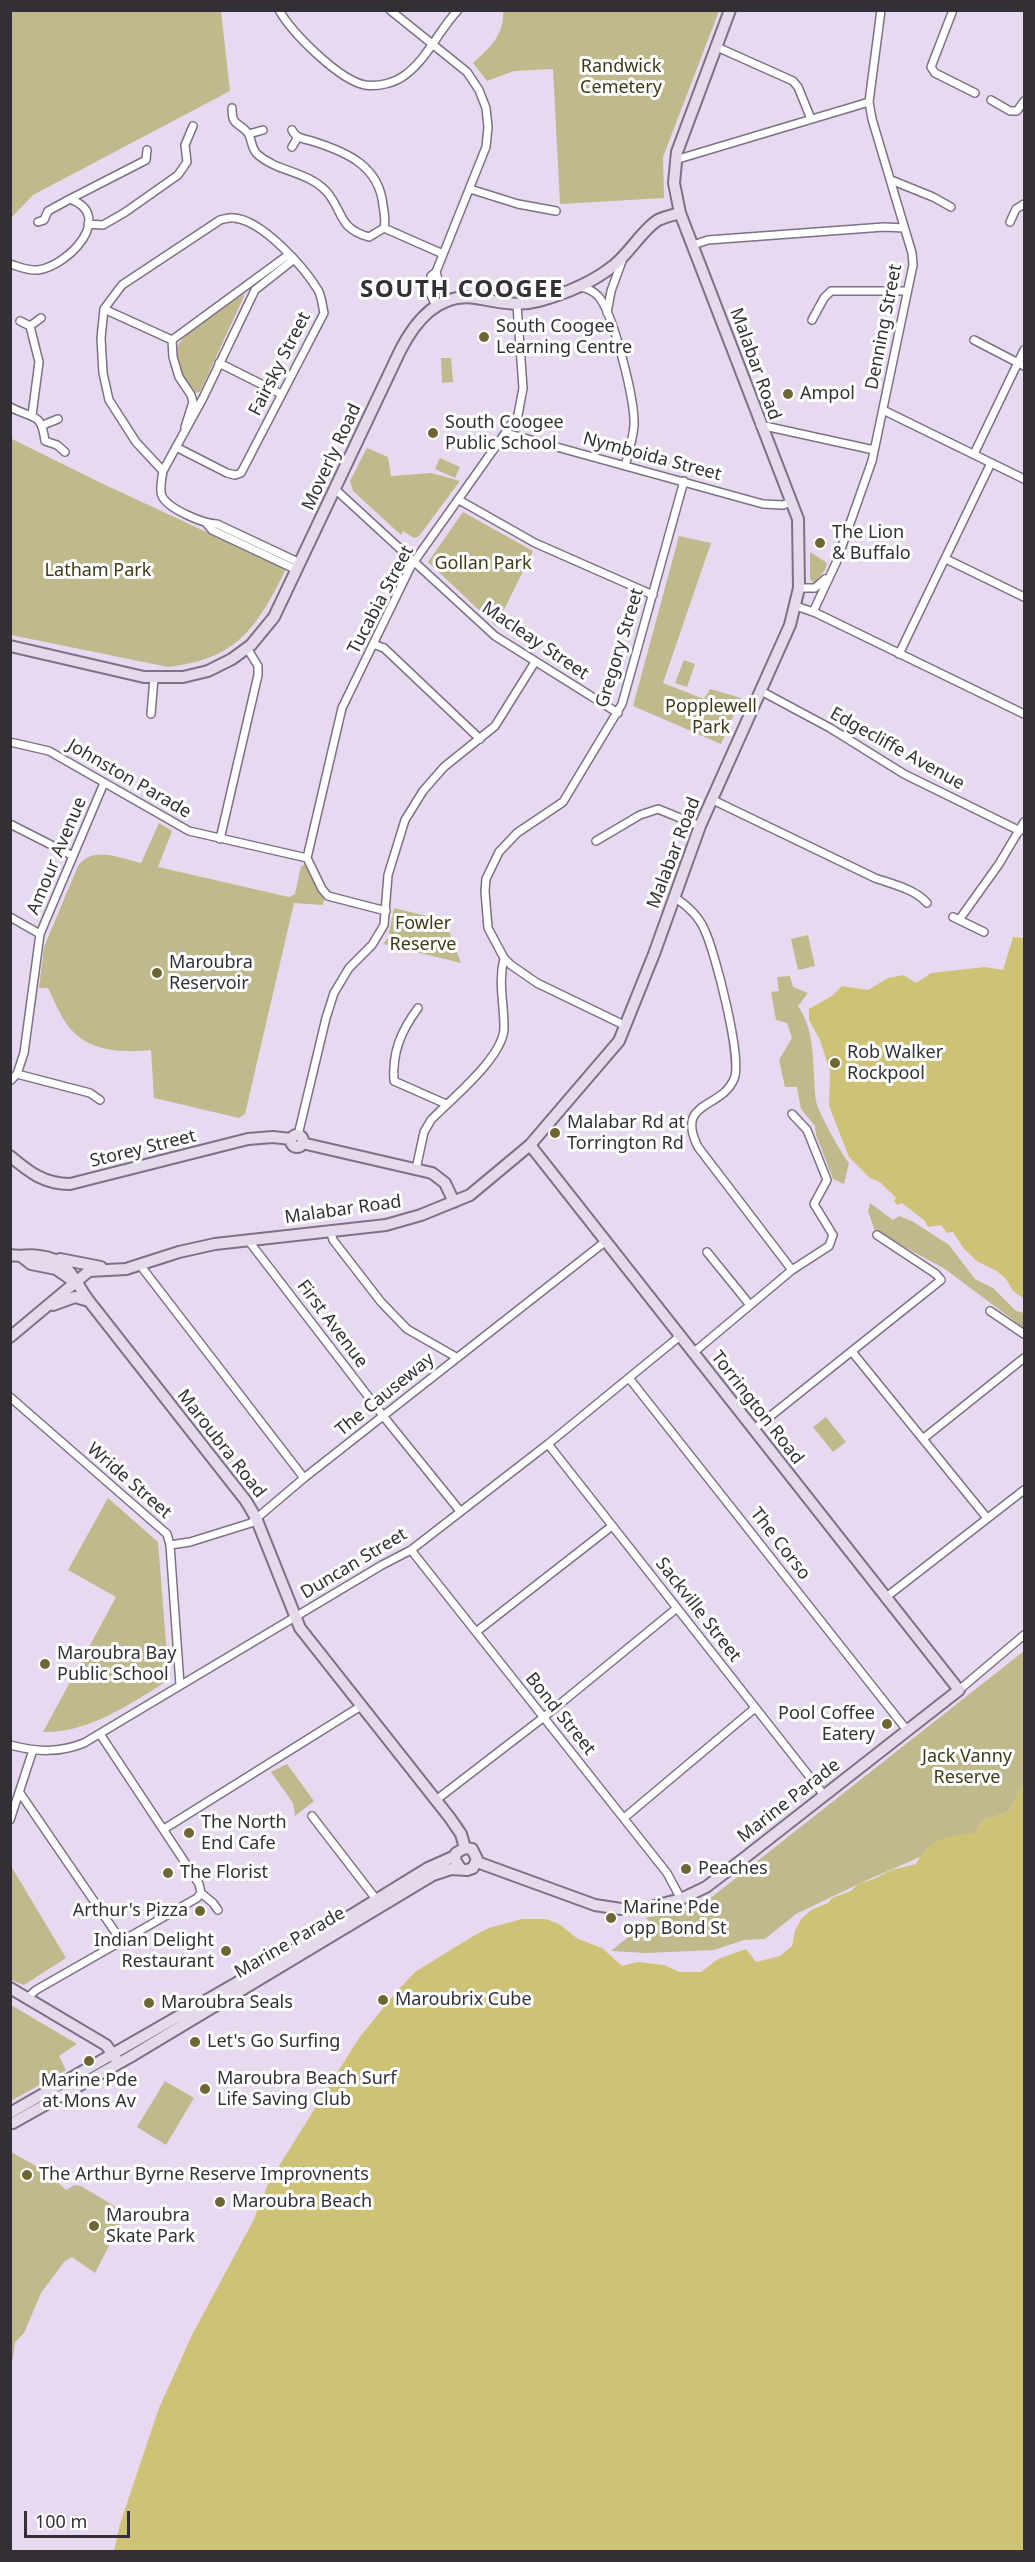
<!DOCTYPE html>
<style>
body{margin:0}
#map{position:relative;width:1035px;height:2562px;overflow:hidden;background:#e7daf0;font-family:"Noto Sans",sans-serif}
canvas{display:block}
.frame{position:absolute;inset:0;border:12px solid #342f37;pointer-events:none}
.scale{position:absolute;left:24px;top:2511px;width:106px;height:27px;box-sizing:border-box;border:3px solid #342f37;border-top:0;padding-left:8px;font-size:18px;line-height:21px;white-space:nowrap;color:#342f37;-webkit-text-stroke:4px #fff;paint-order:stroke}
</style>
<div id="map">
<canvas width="1035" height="2562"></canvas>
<div class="frame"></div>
<div class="scale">100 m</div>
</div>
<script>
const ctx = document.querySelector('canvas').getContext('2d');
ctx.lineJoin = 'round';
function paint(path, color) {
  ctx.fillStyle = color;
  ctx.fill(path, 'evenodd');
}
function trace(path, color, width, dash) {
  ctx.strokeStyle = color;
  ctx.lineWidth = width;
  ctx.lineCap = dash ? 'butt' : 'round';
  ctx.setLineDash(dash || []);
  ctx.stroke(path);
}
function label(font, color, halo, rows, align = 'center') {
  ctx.font = font + ' "Noto Sans",sans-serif';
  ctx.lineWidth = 6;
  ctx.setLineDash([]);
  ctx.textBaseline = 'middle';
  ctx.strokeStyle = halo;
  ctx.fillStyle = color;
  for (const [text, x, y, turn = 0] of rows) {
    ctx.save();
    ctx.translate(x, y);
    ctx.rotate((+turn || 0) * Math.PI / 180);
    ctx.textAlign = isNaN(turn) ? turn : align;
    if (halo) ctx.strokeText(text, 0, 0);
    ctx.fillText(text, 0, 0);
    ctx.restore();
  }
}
paint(new Path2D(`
 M11,11H221L230,91L33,195L11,218Z
 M503,11H719L663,157L664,198L560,204L553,69L514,71L487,81L473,63C489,49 505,34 503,11Z
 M245,294L200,392L194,393C167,353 169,345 209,318C221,310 233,300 245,294Z
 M441,358H451L453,382L442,383Z
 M10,438L101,483L286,569C257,627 238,659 168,667L11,635Z
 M367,448L388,457L391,476L431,473L460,481L419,536L414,538L403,531L401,535L353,491L350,481Z
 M440,458L460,467L455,478L435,469Z
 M463,512L533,551L496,626L428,562Z
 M679,536L711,543L663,683L704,699L710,689L741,698L721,744L633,706Z
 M810,552L827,563L825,570L814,583L810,579Z
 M684,660L695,664L687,687L675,683Z
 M159,823L172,831L158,867L289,897L295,894L301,866L309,863L325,893L323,905L294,903L245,1114L239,1118L154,1098L151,1050C122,1053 88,1052 68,1026C60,1015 54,1000 48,988H39L44,947L78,866C93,845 120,858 141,863Z
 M394,908L444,920L445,930L449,931L461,963L383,944L388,938Z
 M808,935L815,966L798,970L791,939Z
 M790,976L793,987L808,993L798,1006C817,1034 812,1070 816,1101C818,1112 841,1153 849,1163L844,1184L833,1179L816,1135L815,1126L801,1109L797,1087H785L779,1060L792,1038L787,1023L776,1020L771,992L779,991L777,977Z
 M870,1203L893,1220L899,1216L912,1221L949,1245L975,1279L993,1288L1016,1311L1024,1313V1328L945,1269L875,1231L868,1211Z
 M826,1417L846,1442L833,1452L813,1427Z
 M108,1498L158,1542L169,1680C131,1703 90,1733 43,1732L116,1597L68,1570Z
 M1024,1651V1788L1023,1786L1008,1812L981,1821L975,1833L865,1881L796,1914L765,1939L744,1940L714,1950L646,1953L611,1951L649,1920L645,1918L684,1911L713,1896Z
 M287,1764L314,1801L295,1816L293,1803L271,1772Z
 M11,1866L66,1958L24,1985L11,1980Z
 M11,2005L77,2044L59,2056L66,2070L11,2101Z
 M165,2081L194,2098L166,2145L137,2127Z
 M11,2152L47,2172L66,2190L75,2185L81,2186L126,2213L95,2273L72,2257L64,2262L41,2293L24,2333L15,2342L11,2370Z`), '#c0b98c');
paint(new Path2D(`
 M1013,937L1024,938V1299L1013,1291L1006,1279L997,1271L978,1262L964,1249L953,1232L947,1233L941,1225L928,1227L925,1221L902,1203L897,1205L894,1201L896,1198L881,1183L870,1178L849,1157L829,1106L830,1071L820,1040L809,1020V1009L832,996L842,986L868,990L888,978L904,975L916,983L931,973L985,967L1003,970Z
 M1022,1785L1024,1788V2551H114L120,2524L159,2408L192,2335L253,2221L269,2182L359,2038L398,1990L415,1972L475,1935L489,1928L522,1919H546L559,1924L578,1939L602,1948L622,1966L638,1962L664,1965L679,1972H701L718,1959L746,1949L756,1962L780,1956L792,1946L795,1931L801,1919L811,1910L828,1903L832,1898L851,1891L858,1884L874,1879L891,1870L916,1864C931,1837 947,1836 975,1833L981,1821L1008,1812Z`), '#cdc276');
const street = new Path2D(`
 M279,10C292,33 339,80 365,85C378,87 395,83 405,75C427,59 439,30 458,10
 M390,10L467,72L479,90L486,108L488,127L486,147L436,272L431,276L430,293L436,306
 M953,10L931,67L935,73L975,93
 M717,47L793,81L798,87L811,119
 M991,100L1010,111H1017L1024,101
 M232,108C232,127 238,121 248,133C252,139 251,148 257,154C277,172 307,171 326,191C344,211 337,228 369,237L384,228L443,254
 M292,130C296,139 306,139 315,142C349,153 379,167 383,205C384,212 386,220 384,228
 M249,134L263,130
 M292,147L298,137
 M675,160L869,102
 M891,180L933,197L951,207
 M470,189L518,204L556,211
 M70,199L146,160L147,150
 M1010,222L1016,209L1024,204
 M88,224L103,225L124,213L178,175L187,162L185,145L193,126
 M693,245L708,240L884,227L904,228
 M293,260L255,290L203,398L163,471C162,478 159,489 162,496C168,509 204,524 217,524L300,563
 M10,264C20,267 28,271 38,270C68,266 116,216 70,199L48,211L44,220L38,222
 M436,272L440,286L448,300
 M579,287C587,288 594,291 599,297C614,316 635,400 634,425C633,439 629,452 625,466
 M104,309L172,340
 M607,313L611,291L622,261
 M812,320L824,298L831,291H907
 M20,321L30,326
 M974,340L1024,366
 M219,363L281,394
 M10,407C34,420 41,411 45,441L57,445L65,452
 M883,410L1024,479
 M32,415L39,362L30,326L41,318
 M43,425L58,419
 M760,425L874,450
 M185,427L193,402L191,395L179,377L173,357L172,340L288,255
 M506,433L763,504L783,505L791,502
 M974,454L1024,350
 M163,471L136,442L109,400L103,373L101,338L104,309L122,285L220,220C224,219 230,217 234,218C262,220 304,267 318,290C322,297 322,305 324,313L241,473L235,475L227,473L178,448
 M335,489L495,636L618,713
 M459,500L535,543L653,595
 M207,524L212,530L297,570
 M946,559L1024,597
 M799,588H815L825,579
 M796,606L816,613L1024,714
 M813,612L836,563L872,461L913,265L912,253L872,119L869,102L881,10
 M373,644L384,648L480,739
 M899,654L991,463
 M761,691L830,728L904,774L1020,831
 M151,714L154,678
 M10,742L49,751L189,831L307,858
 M713,800L875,878C892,884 915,889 927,903
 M10,824L73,856
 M220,839L258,675V666L247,648
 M596,841L640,815L658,809L700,826
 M307,858L342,708L411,566L518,415L523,388L517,305
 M307,858L322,889L328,896L386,911
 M674,897C688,906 699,916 705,931C715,952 743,1060 734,1079C721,1110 675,1100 698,1147L792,1270
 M10,917L40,934
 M953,917L984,932
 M959,920L999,864L1024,822
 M418,1008C401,1031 392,1052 394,1081L446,1104
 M626,1026L537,983L511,965L504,958L488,928L485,891L486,879L499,852L517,833L563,802L622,704L684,481
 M17,1074L90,1093L100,1100
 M10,1081L17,1074L24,1053L40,934L104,783
 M298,1135L326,1018L334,993L349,968L372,945L384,925L388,875L405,820L423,791L444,767L495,726L535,662
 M416,1169L424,1132L431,1120C451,1099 505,1056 504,1027C504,1003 498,982 504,958
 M330,1230L333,1240L381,1302L407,1329L456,1357
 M248,1240L384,1417L460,1511
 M707,1252L750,1305
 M140,1265L304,1478
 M990,1311L1024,1334
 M693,1353L792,1270L829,1246L833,1235L814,1204L827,1180L807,1130L792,1114
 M853,1353L987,1518
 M629,1378L906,1729
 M10,1397L167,1534L170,1545L180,1685
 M753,1430L941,1280L936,1274L877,1235
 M924,1438L1024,1358
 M548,1444L824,1795
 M170,1545L190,1542L251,1523L304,1478L606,1241
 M411,1550L667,1873L681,1899
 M885,1598L1024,1490
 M476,1632L612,1526
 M959,1690L1024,1635
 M100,1734L192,1873L199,1884L201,1893L213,1903L218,1910
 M10,1745C37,1752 59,1753 84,1743L382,1565L411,1550L548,1444L680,1336
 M20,1793L122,1942
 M436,1800L544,1717L677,1608
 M312,1816L376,1899
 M624,1818L755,1708
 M10,1820L33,1750
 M164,1829L361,1706
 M27,1998L36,1990L197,1898L201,1893`);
const secondary = new Path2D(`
 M10,646L144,677H183L208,671L232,659L251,645L274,617L400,351C415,321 439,292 476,298C499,302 517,307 539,301C564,294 593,282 613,266C629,254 642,230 658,220C665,217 673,215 680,213
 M291 1141a6 6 0 1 1 12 0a6 6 0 1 1-12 0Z
 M302,1143L432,1173L445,1183L454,1202
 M10,1156C29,1172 44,1184 70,1184L248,1139L273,1137L291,1139
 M10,1255C21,1257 29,1254 39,1256C70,1259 73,1280 89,1301L246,1501L256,1518L300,1628L450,1818L461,1834L465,1848
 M22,1257L31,1264L56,1269L75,1282
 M60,1259L101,1267
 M53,1305L75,1297L89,1301
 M10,1337L89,1271L126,1269L179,1252L215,1244L386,1225L421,1215L470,1195L530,1145L619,1041L654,954L700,826L790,625L799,588L798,519L680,213L674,183L677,152L730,10
 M477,1862L595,1905L621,1909L647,1908L681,1899L706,1887L743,1859L959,1690L530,1145
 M10,1988L106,2045L116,2059
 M10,2113L306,1943L428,1868L455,1856
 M13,2123L130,2057L433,1875L451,1869L467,1870L473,1868L477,1859L472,1849L465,1848L456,1853L455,1860L460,1868`);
trace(street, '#7d7185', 10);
trace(secondary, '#7d7185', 14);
trace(street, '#fff', 7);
trace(secondary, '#e5d9ec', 10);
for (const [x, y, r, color] of [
 [484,337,6,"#6e6633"],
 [788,394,6,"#6e6633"],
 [433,433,6,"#6e6633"],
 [820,543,6,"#6e6633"],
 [157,973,6,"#6e6633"],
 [835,1063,6,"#6e6633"],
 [555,1133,6,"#6e6633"],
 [45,1664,6,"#6e6633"],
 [887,1724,6,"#6e6633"],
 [189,1833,6,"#6e6633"],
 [686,1869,6,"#6e6633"],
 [168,1873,6,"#6e6633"],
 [200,1911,6,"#6e6633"],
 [611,1918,6,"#6e6633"],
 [226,1951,6,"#6e6633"],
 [383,2000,6,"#6e6633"],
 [149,2003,6,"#6e6633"],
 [195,2042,6,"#6e6633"],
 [89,2061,6,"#6e6633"],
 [205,2089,6,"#6e6633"],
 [27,2175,6,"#6e6633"],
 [220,2202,6,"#6e6633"],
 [94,2226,6,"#6e6633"]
]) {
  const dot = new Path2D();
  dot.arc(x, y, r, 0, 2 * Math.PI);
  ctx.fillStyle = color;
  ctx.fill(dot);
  trace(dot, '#fff', 2);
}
label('18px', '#3e3917', '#fff', [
 ["Randwick",621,67],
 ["Cemetery",621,88],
 ["Gollan Park",483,564],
 ["Latham Park",98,571],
 ["Popplewell",711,707],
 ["Park",711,728],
 ["Fowler",423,924],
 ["Reserve",423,945],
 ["Jack Vanny",967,1757],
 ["Reserve",967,1778]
]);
label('18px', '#342f37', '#fff', [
 ["South Coogee",496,327],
 ["Learning Centre",496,348],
 ["Ampol",800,394],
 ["South Coogee",445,423],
 ["Public School",445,444],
 ["The Lion",832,533],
 ["& Buffalo",832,554],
 ["Maroubra",169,963],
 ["Reservoir",169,984],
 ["Rob Walker",847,1053],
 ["Rockpool",847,1074],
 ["Malabar Rd at",567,1123],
 ["Torrington Rd",567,1144],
 ["Maroubra Bay",57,1654],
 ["Public School",57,1675],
 ["Pool Coffee",875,1714,"right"],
 ["Eatery",875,1735,"right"],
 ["The North",201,1823],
 ["End Cafe",201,1844],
 ["Peaches",698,1869],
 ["The Florist",180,1873],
 ["Marine Pde",623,1908],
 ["opp Bond St",623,1929],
 ["Arthur's Pizza",188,1911,"right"],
 ["Indian Delight",214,1941,"right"],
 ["Restaurant",214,1962,"right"],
 ["Maroubrix Cube",395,2000],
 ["Maroubra Seals",161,2003],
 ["Let's Go Surfing",207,2042],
 ["Maroubra Beach Surf",217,2079],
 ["Life Saving Club",217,2100],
 ["Marine Pde",89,2081,"center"],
 ["at Mons Av",89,2102,"center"],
 ["The Arthur Byrne Reserve Improvnents",39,2175],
 ["Maroubra Beach",232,2202],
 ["Maroubra",106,2216],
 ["Skate Park",106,2237]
], 'left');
label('18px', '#342f37', '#fff', [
 ["Denning Street",884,327,-79],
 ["Fairsky Street",280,364,-63],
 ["Malabar Road",755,364,70],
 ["Moverly Road",332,457,-65],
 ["Nymboida Street",652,457,15],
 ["Tucabia Street",381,600,-62],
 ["Macleay Street",535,641,34],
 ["Gregory Street",620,648,-73],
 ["Edgecliffe Avenue",897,749,29],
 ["Johnston Parade",129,779,30],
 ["Malabar Road",674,853,-69],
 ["Amour Avenue",57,856,-67],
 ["Storey Street",143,1149,-14],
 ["Malabar Road",343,1210,-8],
 ["First Avenue",332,1324,53],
 ["The Causeway",385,1395,-39],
 ["Torrington Road",757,1408,52],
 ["Maroubra Road",221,1444,52],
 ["Wride Street",129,1481,41],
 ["The Corso",780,1544,52],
 ["Duncan Street",354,1564,-31],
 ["Sackville Street",698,1610,52],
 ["Bond Street",560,1714,51],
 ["Marine Parade",789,1801,-38],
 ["Marine Parade",290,1943,-30]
]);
ctx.letterSpacing = '1.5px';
label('bold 24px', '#342f37', '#fff', [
 ["SOUTH COOGEE",462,290]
]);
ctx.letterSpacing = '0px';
</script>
